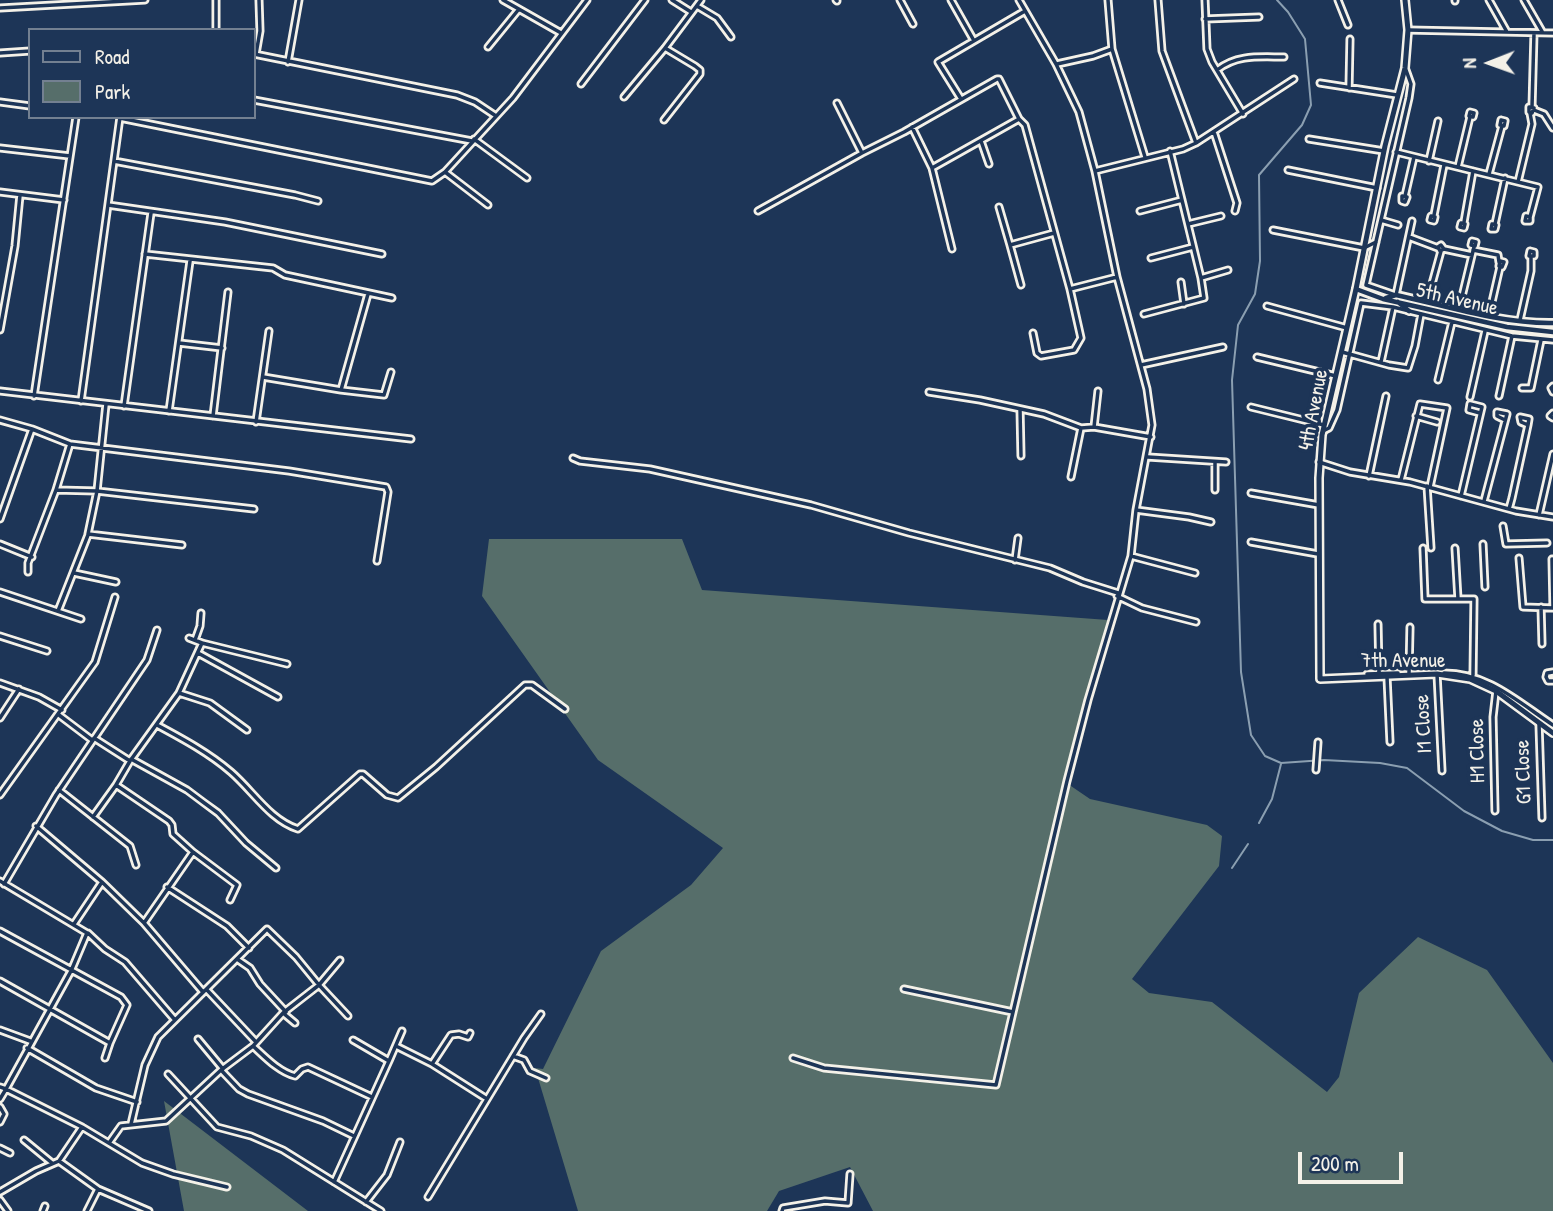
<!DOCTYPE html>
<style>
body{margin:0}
#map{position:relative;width:1553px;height:1211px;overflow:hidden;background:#1d3557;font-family:"Patrick Hand",sans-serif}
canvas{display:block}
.legend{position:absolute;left:28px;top:28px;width:228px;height:91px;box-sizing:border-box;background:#1d3557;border:2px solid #738091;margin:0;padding:9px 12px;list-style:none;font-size:21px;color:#f4f1e8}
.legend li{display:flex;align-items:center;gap:14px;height:35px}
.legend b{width:35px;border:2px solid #738091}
.north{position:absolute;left:1455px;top:28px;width:70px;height:70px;-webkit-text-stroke:5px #1d3557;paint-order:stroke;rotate:269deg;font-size:19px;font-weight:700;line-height:28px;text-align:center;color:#f4f1e8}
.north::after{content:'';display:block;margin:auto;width:24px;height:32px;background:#f4f1e8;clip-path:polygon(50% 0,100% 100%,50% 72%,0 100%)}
.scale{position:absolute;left:1298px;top:1152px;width:105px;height:32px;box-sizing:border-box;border:4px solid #f4f1e8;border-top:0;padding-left:9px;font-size:21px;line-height:24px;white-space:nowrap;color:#f4f1e8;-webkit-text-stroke:5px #1d3557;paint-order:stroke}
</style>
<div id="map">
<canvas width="1553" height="1211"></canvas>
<ul class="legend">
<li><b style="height:9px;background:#1d3557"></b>Road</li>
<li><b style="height:19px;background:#566e6a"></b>Park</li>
</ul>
<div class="north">N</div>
<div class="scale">200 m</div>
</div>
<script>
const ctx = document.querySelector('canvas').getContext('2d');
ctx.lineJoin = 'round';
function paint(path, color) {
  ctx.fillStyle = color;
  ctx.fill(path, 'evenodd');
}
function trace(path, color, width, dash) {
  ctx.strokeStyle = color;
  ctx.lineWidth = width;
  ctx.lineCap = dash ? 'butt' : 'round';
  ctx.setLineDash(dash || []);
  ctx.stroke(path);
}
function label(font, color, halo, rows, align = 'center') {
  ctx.font = font + ' "Patrick Hand",sans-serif';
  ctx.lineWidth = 7;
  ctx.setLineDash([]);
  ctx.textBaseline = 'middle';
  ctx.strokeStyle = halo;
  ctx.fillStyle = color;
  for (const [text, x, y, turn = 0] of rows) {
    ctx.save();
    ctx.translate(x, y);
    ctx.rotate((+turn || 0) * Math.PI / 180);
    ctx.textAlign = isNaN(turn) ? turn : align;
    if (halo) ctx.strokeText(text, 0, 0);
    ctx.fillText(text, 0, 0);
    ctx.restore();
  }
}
paint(new Path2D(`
 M489,539H682L702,590L1108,620L1068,784L1090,799L1207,825L1222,836L1219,866L1132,979L1149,993L1212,1002L1327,1092L1339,1077L1359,993L1418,937L1487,970L1553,1063V1211H873L850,1167L779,1191L767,1211H578L535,1068L543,1069L601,951L691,885L723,848L598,760L482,596Z
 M164,1101L308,1211H184Z`), '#566e6a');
trace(new Path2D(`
 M1277,0L1288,12L1305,39L1311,105L1302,125L1259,175L1260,261L1255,294L1238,325L1232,380L1241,672L1251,735L1265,756L1281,763L1324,760L1380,763L1407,768L1464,811L1502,831L1533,840H1553
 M1259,823L1272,799L1281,764
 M1232,868L1248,844`), '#8b9fb1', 2);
const minor = new Path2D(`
 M216,0V30
 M503,0L561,33
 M672,0L691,12
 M836,0L837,1
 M900,0L913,24
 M951,0L973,39
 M1108,0L1112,49L1145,157
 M1158,0L1162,51L1196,143
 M1205,0L1207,49L1212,62L1243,114
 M1338,0L1348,25
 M1455,0V1
 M1489,0L1507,32
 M1524,0L1543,33
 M697,6L717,18L731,37
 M0,8L145,0
 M1205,19L1259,17
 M1408,30L1553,33
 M488,47L519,9
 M0,53L30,51
 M254,54L457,95L475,102L496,116
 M256,54L260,31L259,0
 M288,62L299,0
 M1057,64L1093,56L1112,49
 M1217,70C1237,54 1260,57 1284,57
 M1320,83L1397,95
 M581,84L645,0
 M1349,88L1350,39
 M624,97L665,48L701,0
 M961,99L938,62L1025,11
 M254,100L472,141
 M0,102L30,106
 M837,103L862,153L904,132L997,79H999L1019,119L1025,125L1070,289L1081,338L1074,350L1041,356L1037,353L1033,333
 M1529,107L1534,108L1532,113L1529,112Z
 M1532,107L1534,33
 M1534,110L1544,114L1553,128
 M1470,112L1474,113L1473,117L1469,116Z
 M120,118L432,181L445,172L513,98L587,0
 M664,120L700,74V70L695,66L665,48
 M1501,120L1505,121L1504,126L1500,125Z
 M912,127L932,168
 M1214,132L1237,203L1235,211
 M474,139L527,178
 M1309,139L1384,151
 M981,141L989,164
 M0,148L70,156
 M1396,152L1538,187L1530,217
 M114,161L295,195L318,201
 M1429,161L1438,121
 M1458,167L1470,117
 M1288,170L1377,188
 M1095,171L1183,149L1196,143L1294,79
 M445,172L488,205
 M1489,174L1502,126
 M1518,182L1532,124L1530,113
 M0,192L64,200
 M1402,196L1407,197L1405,202L1402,201Z
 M1405,196L1414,157
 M108,205L225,222L382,254
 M999,207L1010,245L1054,233
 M758,211L862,153
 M1140,211L1182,200
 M1434,215L1444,165
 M1431,216L1435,217L1434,221L1430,220Z
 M1526,216L1530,217V221H1525Z
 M1381,220L1398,225
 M1464,222L1473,171
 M1461,223L1465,224L1464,228L1460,227Z
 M1188,224L1221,216
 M1492,224L1496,225L1495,229H1491Z
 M1495,224L1505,178
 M1273,230L1364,248L1376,242
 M1409,237L1438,248
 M1472,241L1476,242L1475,246L1471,245Z
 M1010,245L1021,285
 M1441,245L1444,249L1440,251L1438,247Z
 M952,249L932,168L1019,119
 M1444,249L1472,255
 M1473,250L1498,255L1499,262
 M1530,251L1534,252V256H1529Z
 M145,254L273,268L285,275L392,298
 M1151,258L1193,247
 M1500,261L1504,262L1502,267L1499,266Z
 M1201,278L1228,270
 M1181,282L1184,304
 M1070,289L1117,277
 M1395,295L1366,285L1409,98L1411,84L1406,70
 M1396,295L1412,221
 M1427,302L1441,251
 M1267,306L1347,328
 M1459,309L1474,247
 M1144,314L1204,298L1201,278L1170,151
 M1489,315L1500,267
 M1520,320L1531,271V257
 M0,330L15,246L20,195
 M179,343L222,348
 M1342,352L1389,365L1408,368L1415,346L1421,314
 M1257,357L1336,376
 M1381,362L1393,307
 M1141,365L1223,347
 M263,377L341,390L368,294
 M1438,380L1452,322
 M1553,386L1551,388L1553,392
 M1522,388H1531L1541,340
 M341,390L384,395L391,372
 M0,391L411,439
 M929,392L980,400L1044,414L1081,428L1094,427L1151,437
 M34,396L76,117
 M1499,396L1512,336
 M1470,397L1485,331
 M81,401L120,117
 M106,404L97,491L88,534L182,545
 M1470,404L1469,410L1480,413
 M124,406L151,213
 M1251,407L1324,425
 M1020,409L1021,456
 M169,411L190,261
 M1497,412V416L1505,420
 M1553,413L1550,416L1553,418
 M213,416L228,292
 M1416,416L1437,422
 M0,420L32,429
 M256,422L269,331
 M1094,427L1098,391
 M1323,431L1329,428L1337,410L1361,303L1393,307L1512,336L1553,340
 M1148,457L1226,462
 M573,458L580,461L650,469L811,505L909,533L1050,568L1083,582L1118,593
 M1215,462V490
 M1319,462L1350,472L1410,482L1516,511L1553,517
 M1369,476L1386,396
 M1071,477L1081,428
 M1401,480L1420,404L1447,408L1430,487
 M1427,486L1431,548
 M56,490L70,444
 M1251,493L1319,505
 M1461,496L1482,407L1470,404
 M1484,501L1507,414L1497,412
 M1509,509L1512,498L1528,425L1529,419L1520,417L1521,422L1528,425
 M1136,510L1189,517L1211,522
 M1539,515L1553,454
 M0,519L32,429L70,444L289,471L386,487L388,492L377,561
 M1503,526L1506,544L1547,543
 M1251,542L1318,554
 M0,544L32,557
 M1483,544L1485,587
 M1423,548L1425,599H1474L1473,675
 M1455,548L1458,599
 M1131,556L1195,573
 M1519,558L1523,607L1553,608
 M1552,559L1553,607
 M1015,560L1018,538
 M28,572V563L56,490L97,491L254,509
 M74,573L116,582
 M0,592L81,619
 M1117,596L1142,608L1196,622
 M1541,607L1542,644
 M58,611L88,535
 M1378,624L1379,674
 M0,636L47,651
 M189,638L202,643
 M195,640L200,626L201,613
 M198,653L278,697
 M1553,672L1547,673L1546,677L1548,681H1553
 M1409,673L1410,627
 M1444,673C1488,673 1518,702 1553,725
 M1367,674L1398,673
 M1437,674L1442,771
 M1387,677L1390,742
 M0,683L39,697L62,710
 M179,693L210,703L247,730
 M59,715L92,740
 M0,718L19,689
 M1539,724L1542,818
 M157,725C183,739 209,753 231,772C253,791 270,820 298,829L360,774H363L387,795L398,798L436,767L525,685H532L565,709
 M94,738L130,761L179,693L202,643L287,664
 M131,759L187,790L203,802L218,813L246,843L276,868
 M130,761L116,785L169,821L172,825L173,834L193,852
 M1316,770L1318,742
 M59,790L130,846L136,865
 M0,795L95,662L115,597
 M1495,811L1493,717L1496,691
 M93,817L116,785
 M36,826L102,882L144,923L203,992
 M0,881L87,933L71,971L6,1089L82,1127L142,1163L173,1174L227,1187
 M4,884L56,795L147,660L157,630
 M167,887L227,926L249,948
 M144,923L193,852L237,885L230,900
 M74,924L102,882
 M0,931L121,997L127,1005L110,1043L0,981
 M88,933L105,949L125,962L175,1020
 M237,959L250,968L260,984L286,1012
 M904,989L1013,1012
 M207,990L256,1042
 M283,1013L319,985L348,1016
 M0,1030L30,1041
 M198,1039L223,1069
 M253,1046C265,1057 279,1072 295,1076L302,1069L308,1067L372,1097
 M396,1046L432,1064L487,1099
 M27,1048L96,1088L137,1102
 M513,1056L524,1060L530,1071L546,1078
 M105,1058L110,1043
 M793,1058L824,1068L996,1085L1067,781L1088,700L1131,556L1136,510L1152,425L1147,389L1117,277L1095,171L1079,112L1056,64L1019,0
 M389,1061L402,1031
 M432,1064L451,1035L459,1034L468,1037L470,1033
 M221,1070L239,1089L248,1094L323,1121L354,1136
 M168,1074L217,1127L251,1136L283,1150L381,1211
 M0,1087L6,1089L0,1099
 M0,1107L4,1114L0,1122
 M131,1124L145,1065L158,1037L267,929L296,957L319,985L340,960
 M24,1140L52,1163
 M109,1143L121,1126L166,1121L221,1070L253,1046L283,1013L295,1023
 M0,1148L10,1153
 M59,1161L98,1189L149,1211
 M334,1182L389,1061L353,1040
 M0,1192L36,1171L59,1161L82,1127
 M428,1197L524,1038L541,1014
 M0,1200L8,1211
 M366,1202L387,1175L400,1142
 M43,1211L45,1206
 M87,1211L98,1189
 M782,1211L783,1208L825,1201L848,1203L850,1174`);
const tertiary = new Path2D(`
 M1356,289L1383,299L1507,327L1553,332
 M1386,298L1396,295C1446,306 1502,324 1553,323
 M1398,302L1409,311`);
const secondary = new Path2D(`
 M1405,0L1408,30L1405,68L1385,146L1356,289L1322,435L1319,478L1320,679L1437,674L1470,679L1496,691L1553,733`);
trace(minor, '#f4f1e8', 9);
trace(tertiary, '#f4f1e8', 10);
trace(secondary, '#f4f1e8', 10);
trace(minor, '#1d3557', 3.5);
trace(tertiary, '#1d3557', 4.5);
trace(secondary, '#1d3557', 5);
label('21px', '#f4f1e8', '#1d3557', [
 ["5th Avenue",1457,300,13],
 ["4th Avenue",1314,410,-79],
 ["7th Avenue",1403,661],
 ["I1 Close",1424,724,-93],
 ["H1 Close",1478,751,-91],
 ["G1 Close",1524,772,-92]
]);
</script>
